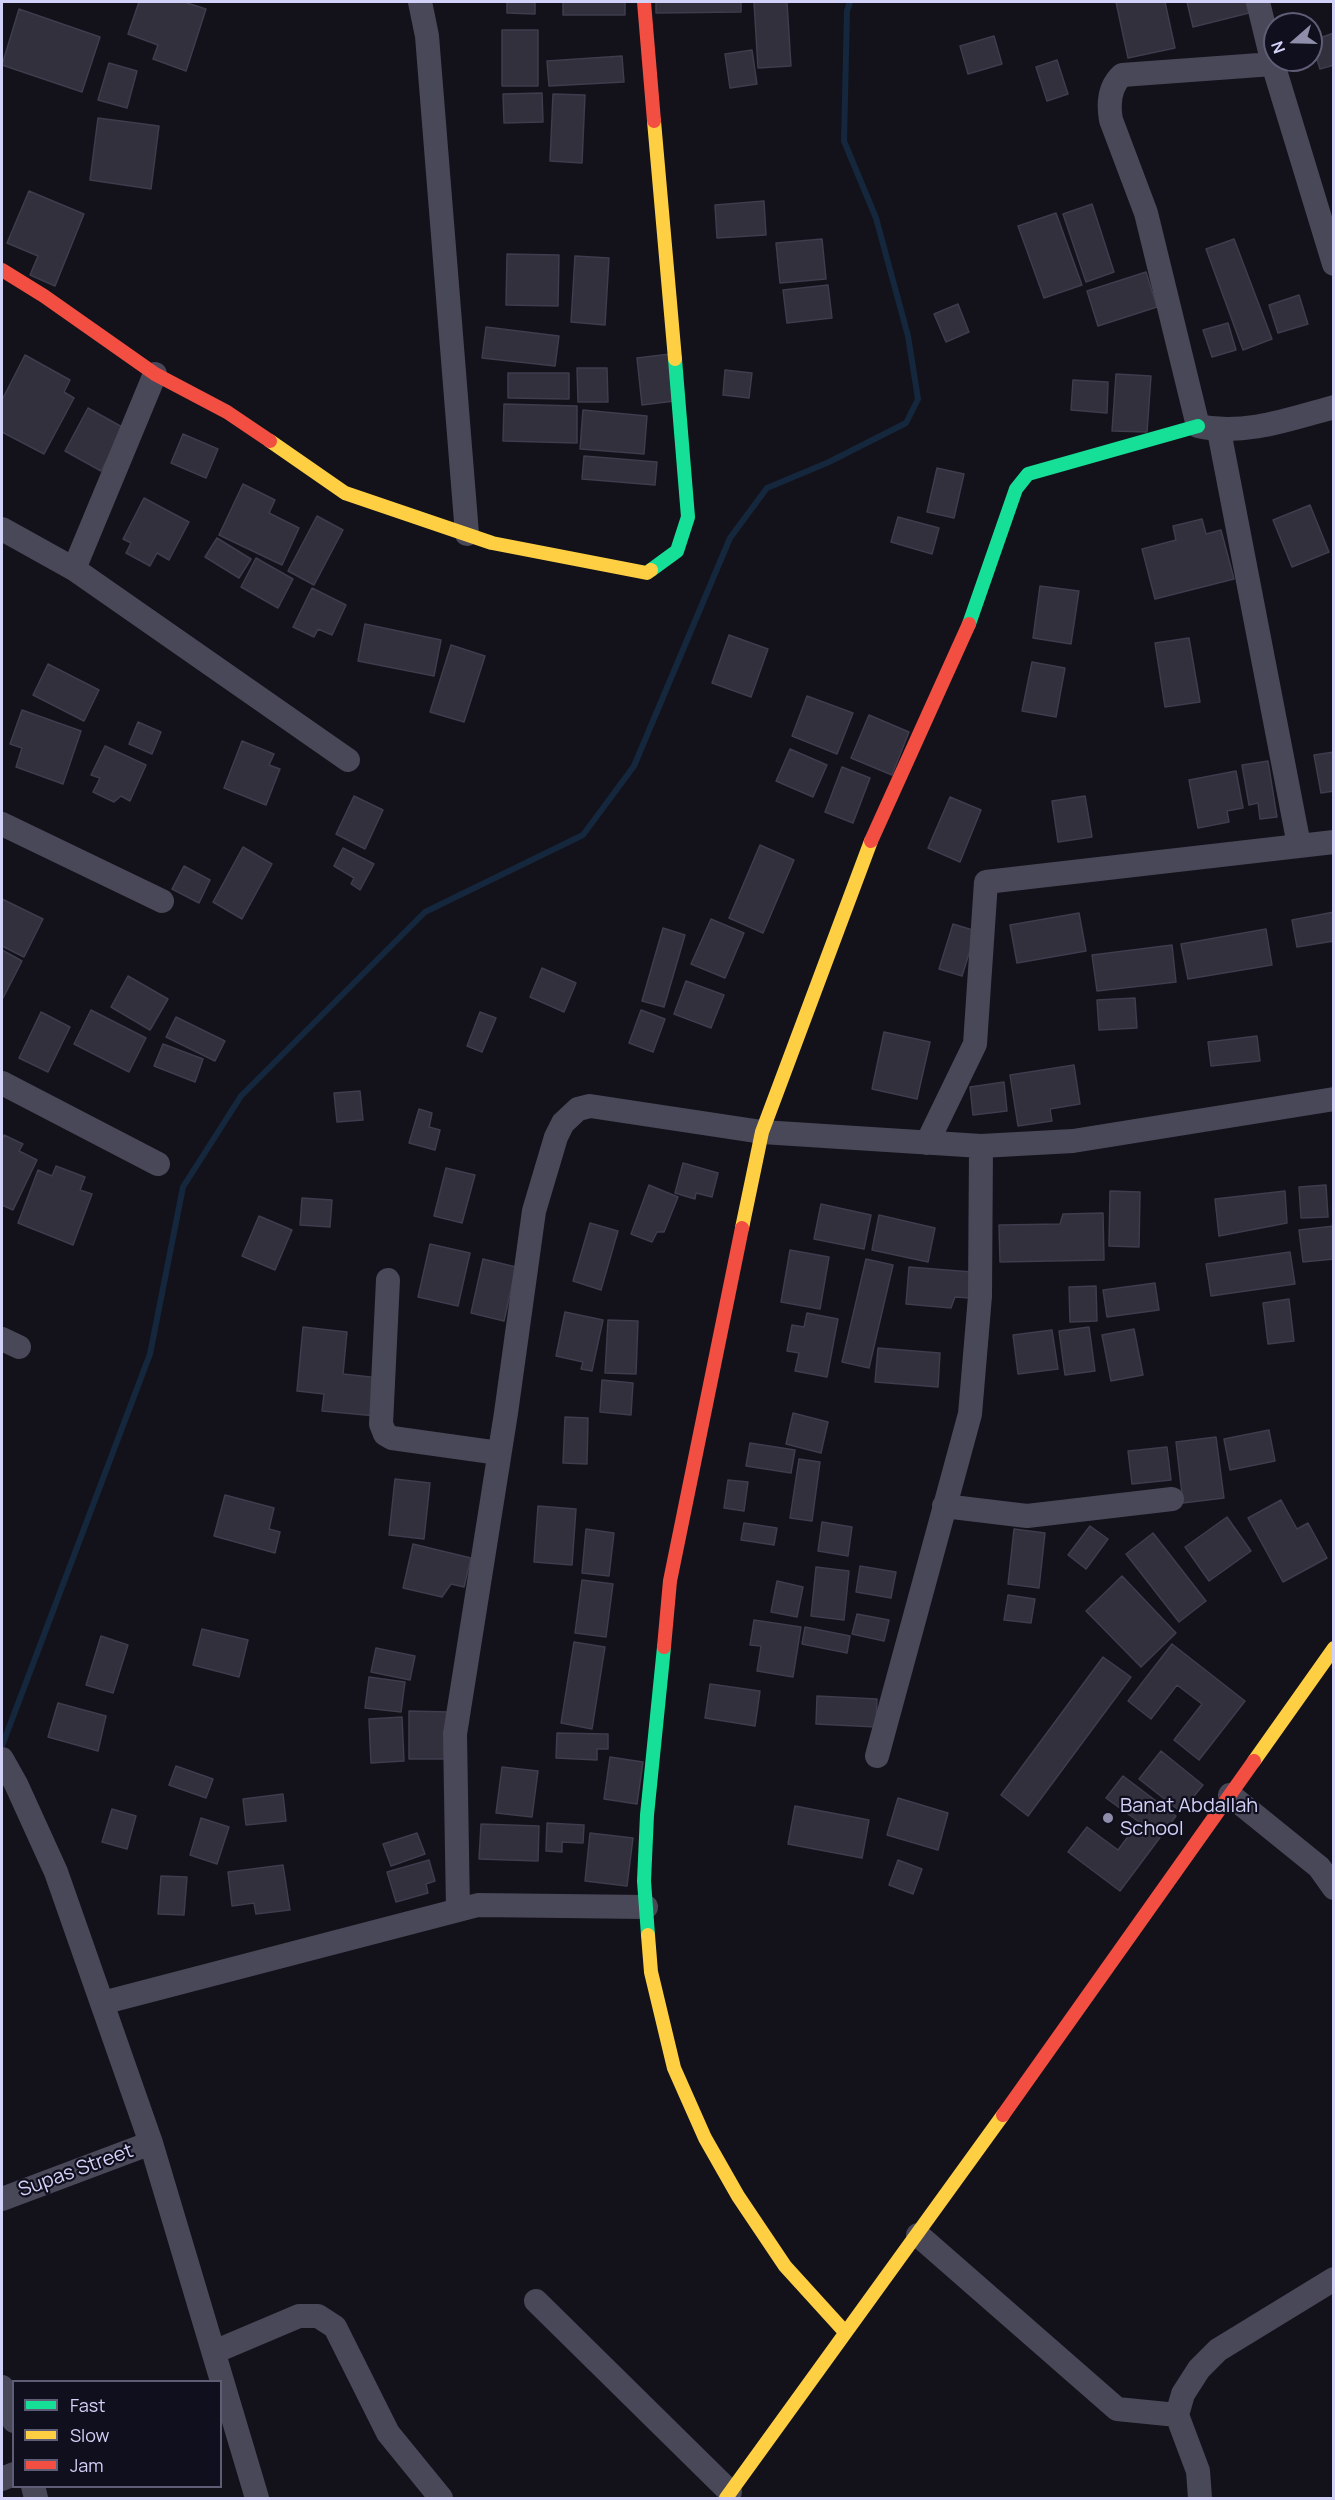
<!DOCTYPE html>
<style>
body{margin:0}
#map{position:relative;width:1335px;height:2500px;overflow:hidden;background:#13121a;font-family:Manrope,sans-serif}
canvas{display:block}
.frame{position:absolute;inset:0;border:3px solid #d2d1f8;pointer-events:none}
.legend{position:absolute;left:12px;top:2380px;width:210px;height:108px;box-sizing:border-box;background:#100f1d;border:2px solid #5e5d75;margin:0;padding:8px 10px;list-style:none;font-size:18px;color:#d2d1f8}
.legend li{display:flex;align-items:center;gap:12px;height:30px}
.legend b{width:30px;border:2px solid #5e5d75}
.north{position:absolute;left:1263px;top:12px;width:60px;height:60px;box-sizing:border-box;background:#100f1d;border:2px solid #5e5d75;border-radius:50%;rotate:250deg;font-size:16px;font-weight:700;line-height:24px;text-align:center;color:#d2d1f8}
.north::after{content:'';display:block;margin:auto;width:21px;height:27px;background:#8f8eaa;clip-path:polygon(50% 0,100% 100%,50% 72%,0 100%)}
</style>
<div id="map">
<canvas width="1335" height="2500"></canvas>
<div class="frame"></div>
<ul class="legend">
<li><b style="height:8px;background:#16e098"></b>Fast</li>
<li><b style="height:8px;background:#ffcf43"></b>Slow</li>
<li><b style="height:8px;background:#f24e42"></b>Jam</li>
</ul>
<div class="north">N</div>
</div>
<script>
const ctx = document.querySelector('canvas').getContext('2d');
ctx.lineJoin = 'round';
function trace(path, color, width, dash) {
  ctx.strokeStyle = color;
  ctx.lineWidth = width;
  ctx.lineCap = dash ? 'butt' : 'round';
  ctx.setLineDash(dash || []);
  ctx.stroke(path);
}
function paint(path, color) {
  ctx.fillStyle = color;
  ctx.fill(path, 'evenodd');
}
function label(font, color, halo, rows, align = 'center') {
  ctx.font = font + ' Manrope,sans-serif';
  ctx.lineWidth = 4.5;
  ctx.setLineDash([]);
  ctx.textBaseline = 'middle';
  ctx.strokeStyle = halo;
  ctx.fillStyle = color;
  for (const [text, x, y, turn = 0] of rows) {
    ctx.save();
    ctx.translate(x, y);
    ctx.rotate((+turn || 0) * Math.PI / 180);
    ctx.textAlign = isNaN(turn) ? turn : align;
    if (halo) ctx.strokeText(text, 0, 0);
    ctx.fillText(text, 0, 0);
    ctx.restore();
  }
}
trace(new Path2D(`
 M2,1746L150,1354L183,1187L241,1096L425,912L583,835L634,766L730,538L767,488L829,462L906,423L918,399L908,336L876,218L844,141L847,11L850,2`), '#15273d', 6);
const building = new Path2D(`
 M139,2H184L206,9L186,71L153,59L158,45L128,34Z
 M507,2H535V14L507,13Z
 M563,2H625V15H563Z
 M656,2H741V12L656,13Z
 M754,2H787L791,66L758,68Z
 M1116,2H1165L1175,48L1128,58Z
 M1187,2H1246L1249,13L1193,27Z
 M19,9L100,37L82,92L2,65Z
 M502,30H538V86H502Z
 M1334,33V65L1320,69L1311,41Z
 M994,36L1002,64L968,74L960,46Z
 M752,50L757,84L730,88L725,54Z
 M622,56L624,82L549,86L547,61Z
 M1057,60L1068,94L1047,101L1036,67Z
 M109,63L137,71L127,108L98,100Z
 M542,93L543,122L504,123L503,94Z
 M553,94L585,95L582,163L550,161Z
 M98,118L159,126L151,189L90,180Z
 M29,191L84,214L55,286L30,275L38,256L7,243Z
 M764,201L766,235L717,238L715,205Z
 M1092,204L1114,272L1086,282L1063,214Z
 M1056,213L1082,285L1044,298L1018,226Z
 M822,239L826,279L780,283L776,243Z
 M1234,239L1272,339L1243,350L1206,249Z
 M507,254L559,255L558,306L506,305Z
 M575,256L609,258L605,325L571,322Z
 M1146,272L1157,307L1098,326L1087,291Z
 M828,285L832,318L787,323L783,290Z
 M1299,295L1308,324L1278,333L1269,305Z
 M958,304L969,332L946,342L934,314Z
 M1228,323L1236,350L1212,357L1203,330Z
 M486,327L559,336L555,366L482,358Z
 M670,354L675,401L642,405L637,358Z
 M25,355L70,380L64,392L74,398L44,454L2,432V400Z
 M577,368H607L608,402H578Z
 M725,370L752,373L749,398L723,395Z
 M508,373H569V399L508,398Z
 M1116,374L1151,376L1147,432L1112,431Z
 M1073,380L1108,382L1107,413L1071,410Z
 M504,404L577,406V443L503,441Z
 M88,408L124,428L101,471L65,451Z
 M583,410L647,416L644,454L580,449Z
 M183,434L218,449L206,478L171,463Z
 M584,456L657,462L655,485L582,479Z
 M937,468L964,474L954,518L927,512Z
 M243,484L275,500L269,513L299,528L282,565L219,535Z
 M144,498L189,522L169,560L157,553L150,566L126,553L131,543L123,539Z
 M1310,505L1329,552L1292,567L1273,520Z
 M317,516L343,530L314,585L288,571Z
 M898,517L939,528L932,554L891,542Z
 M1202,519L1206,534L1221,530L1234,579L1155,599L1142,549L1176,540L1173,526Z
 M217,538L251,559L239,578L205,557Z
 M256,558L293,579L278,608L241,587Z
 M1040,586L1079,591L1071,644L1033,638Z
 M312,588L346,605L332,635L318,629L314,637L293,627Z
 M365,624L441,640L434,676L358,661Z
 M729,635L768,649L751,697L712,683Z
 M1189,638L1200,702L1165,707L1155,643Z
 M451,645L485,656L464,722L430,712Z
 M1032,662L1065,668L1056,717L1022,711Z
 M48,664L99,690L84,721L33,695Z
 M807,696L853,713L837,754L792,736Z
 M22,710L81,731L63,784L16,767L22,748L10,744Z
 M869,715L909,732L892,775L851,758Z
 M138,722L161,732L152,754L129,744Z
 M242,741L274,754L269,765L280,769L266,805L224,788Z
 M105,746L146,765L130,801L121,796L114,802L93,792L100,778L91,775Z
 M790,749L827,765L813,797L776,781Z
 M1334,752V791L1321,793L1314,755Z
 M1268,761L1277,817L1260,819L1258,803L1249,805L1242,765Z
 M842,767L870,778L853,823L825,812Z
 M1236,771L1243,808L1227,811L1229,822L1198,828L1189,780Z
 M354,796L383,810L365,849L336,834Z
 M1085,796L1092,837L1058,842L1052,801Z
 M950,797L981,810L960,862L928,848Z
 M760,845L794,860L763,933L729,918Z
 M243,847L272,864L242,919L213,902Z
 M343,848L374,864L360,890L351,884L354,878L334,866Z
 M184,866L210,880L199,903L172,889Z
 M2,899L43,919L24,957L2,946Z
 M1334,912V941L1297,947L1292,920Z
 M1079,913L1086,951L1017,963L1010,925Z
 M711,919L744,933L725,978L691,964Z
 M953,924L976,931L962,976L939,969Z
 M663,928L685,935L664,1007L642,1001Z
 M1266,929L1272,965L1188,979L1181,944Z
 M1172,945L1176,982L1097,991L1092,955Z
 M2,950L22,961L3,998L2,997Z
 M542,968L576,983L564,1012L530,997Z
 M128,976L168,999L150,1030L111,1007Z
 M686,981L724,995L711,1028L674,1014Z
 M1135,998L1137,1028L1099,1030L1097,1000Z
 M91,1010L146,1038L129,1072L74,1044Z
 M641,1010L665,1019L653,1052L629,1043Z
 M41,1012L70,1027L48,1072L19,1058Z
 M480,1012L496,1018L482,1052L467,1046Z
 M176,1017L225,1041L215,1061L166,1037Z
 M884,1032L930,1042L917,1099L872,1089Z
 M1257,1036L1260,1061L1211,1066L1208,1042Z
 M163,1044L203,1059L195,1082L154,1066Z
 M1074,1065L1080,1104L1050,1109L1052,1121L1018,1126L1010,1075Z
 M1004,1082L1007,1111L973,1115L970,1087Z
 M360,1091L363,1120L337,1122L334,1093Z
 M419,1109L432,1113L429,1127L440,1130L435,1150L409,1143Z
 M4,1135L23,1144L19,1151L37,1160L13,1210L2,1205V1141Z
 M683,1163L718,1173L712,1197L696,1193L695,1199L675,1193Z
 M56,1166L85,1177L80,1190L92,1194L73,1245L18,1223L38,1170L52,1176Z
 M446,1168L475,1175L462,1223L434,1216Z
 M649,1185L678,1197L664,1232H657L652,1242L631,1234Z
 M1326,1185L1328,1217L1301,1218L1299,1187Z
 M1110,1191L1140,1192L1139,1247L1109,1246Z
 M1285,1191L1287,1223L1219,1236L1215,1199Z
 M302,1198L332,1200L330,1227L300,1225Z
 M821,1204L871,1215L864,1249L814,1239Z
 M1103,1213L1104,1260L1000,1262L999,1225L1060,1224L1063,1214Z
 M879,1215L935,1228L928,1262L872,1250Z
 M259,1216L292,1230L275,1270L242,1256Z
 M590,1223L618,1231L601,1290L573,1281Z
 M1334,1226V1259L1303,1262L1299,1230Z
 M430,1244L470,1253L458,1306L418,1297Z
 M790,1250L829,1257L820,1309L781,1302Z
 M1290,1252L1295,1284L1211,1296L1206,1264Z
 M483,1259L516,1267L504,1321L471,1313Z
 M866,1259L893,1265L869,1368L842,1362Z
 M909,1267L972,1272L970,1298L955,1297L951,1308L906,1304Z
 M1155,1283L1159,1310L1107,1317L1103,1290Z
 M1096,1286L1097,1321L1070,1322L1069,1287Z
 M1289,1299L1294,1341L1268,1344L1263,1303Z
 M565,1312L603,1320L592,1371L581,1369L583,1362L556,1356Z
 M807,1313L838,1319L827,1377L795,1371L799,1353L787,1351L792,1325L804,1327Z
 M608,1320L638,1321L636,1374L605,1373Z
 M303,1327L347,1332L343,1374L380,1378L376,1416L322,1411L324,1394L297,1391Z
 M1089,1327L1095,1371L1065,1375L1059,1331Z
 M1134,1329L1143,1375L1111,1381L1102,1335Z
 M1052,1330L1058,1369L1018,1374L1013,1335Z
 M878,1348L940,1353L938,1387L875,1382Z
 M602,1380L633,1383L631,1415L600,1412Z
 M793,1413L828,1422L821,1453L786,1444Z
 M565,1417L588,1418L587,1464L563,1463Z
 M1269,1430L1275,1461L1230,1470L1224,1439Z
 M1216,1437L1224,1498L1183,1503L1176,1442Z
 M750,1443L795,1450L791,1473L746,1466Z
 M1167,1447L1171,1480L1132,1484L1128,1451Z
 M799,1459L820,1462L812,1521L790,1518Z
 M395,1479L430,1483L424,1539L389,1535Z
 M728,1480L748,1482L744,1511L724,1508Z
 M225,1495L274,1508L269,1529L280,1532L275,1553L214,1536Z
 M1281,1500L1297,1529L1308,1523L1327,1558L1283,1582L1248,1518Z
 M538,1506L576,1509L572,1565L534,1562Z
 M1227,1517L1251,1551L1209,1581L1185,1547Z
 M822,1522L852,1527L848,1556L818,1551Z
 M744,1523L777,1528L774,1545L741,1540Z
 M1090,1526L1108,1539L1086,1569L1068,1555Z
 M586,1529L614,1533L609,1576L582,1573Z
 M1014,1529L1045,1533L1039,1588L1008,1584Z
 M1153,1533L1206,1601L1179,1622L1126,1554Z
 M413,1544L471,1558L464,1587L451,1584L442,1597L403,1588Z
 M860,1566L896,1572L891,1598L856,1592Z
 M816,1567L849,1571L844,1620L811,1616Z
 M1122,1576L1176,1633L1141,1667L1086,1611Z
 M582,1580L613,1584L606,1637L575,1633Z
 M777,1581L803,1587L797,1617L771,1612Z
 M1008,1595L1035,1599L1031,1623L1004,1620Z
 M857,1614L889,1620L884,1641L852,1634Z
 M754,1620L801,1627L793,1677L757,1671L761,1646L750,1645Z
 M805,1627L850,1636L847,1653L802,1644Z
 M202,1629L248,1640L239,1677L193,1665Z
 M101,1636L128,1645L113,1693L86,1685Z
 M574,1642L605,1647L592,1729L561,1723Z
 M1172,1644L1245,1701L1199,1760L1174,1740L1202,1704L1177,1685L1151,1719L1128,1701Z
 M376,1648L415,1656L410,1680L371,1672Z
 M1103,1657L1131,1677L1028,1816L1001,1795Z
 M369,1677L405,1682L401,1712L365,1708Z
 M710,1684L760,1691L755,1726L705,1718Z
 M817,1696L877,1699L876,1727L816,1724Z
 M58,1703L106,1716L98,1751L48,1737Z
 M409,1711L450,1712V1759H409Z
 M402,1717L404,1761L371,1763L369,1719Z
 M557,1733L608,1734V1749H597V1760L556,1758Z
 M1161,1751L1203,1785L1181,1812L1139,1779Z
 M610,1757L643,1762L637,1804L604,1799Z
 M176,1766L213,1779L206,1798L169,1785Z
 M502,1767L538,1771L532,1817L496,1813Z
 M1123,1776L1176,1816L1120,1891L1068,1852L1087,1827L1118,1850L1139,1822L1106,1798Z
 M283,1794L286,1821L246,1825L243,1799Z
 M898,1798L948,1813L938,1850L887,1835Z
 M795,1806L869,1820L862,1858L788,1844Z
 M112,1809L136,1816L127,1849L102,1842Z
 M201,1818L229,1827L217,1864L190,1855Z
 M547,1823L584,1825L583,1843L562,1842V1852L546,1851Z
 M481,1824L539,1826L538,1861L479,1859Z
 M417,1833L425,1854L391,1866L383,1844Z
 M590,1833L633,1838L627,1886L585,1881Z
 M429,1860L435,1881L426,1884L428,1893L396,1902L387,1872Z
 M898,1860L922,1869L913,1894L889,1885Z
 M283,1865L290,1910L256,1914L254,1903L232,1906L228,1872Z
 M161,1876L187,1877L184,1915L158,1914Z`);
paint(building, '#31303c');
trace(building, '#3e3c4d', 1.5);
trace(new Path2D(`
 M420,2L427,36L467,534
 M1258,2L1273,64L1334,264
 M1273,64L1122,75C1109,87 1108,103 1111,120L1146,213L1198,426C1244,436 1290,419 1334,407
 M1219,431L1299,845
 M2,529L74,569L348,760
 M74,569L155,374
 M2,824L162,901
 M2,1083L158,1164
 M927,1143L975,1044L986,882L1334,842
 M388,1280L381,1424L385,1434L392,1438L499,1453
 M2,1339L19,1347
 M944,1506L1027,1516L1172,1499
 M877,1756L970,1414L980,1296L981,1146
 M2,1759L16,1784L56,1872L151,2143L257,2498
 M1230,1795L1319,1867L1334,1888
 M458,1910L455,1734L506,1413L534,1211L556,1137L563,1123L578,1109L590,1106L762,1132L981,1146L1073,1141L1334,1099
 M102,2003L478,1905L646,1907
 M2,2199L151,2143
 M918,2235L1117,2409L1177,2415
 M536,2301L730,2492
 M214,2352L299,2316H318L335,2327L388,2433L441,2498
 M2,2387L14,2421
 M2,2479L14,2474
 M33,2486L36,2498
 M1200,2498L1198,2471L1177,2415L1183,2394L1199,2369L1218,2350L1334,2279`), '#484859', 24);
trace(new Path2D(`
 M651,570L677,551L688,517L675,359
 M969,624L1016,489L1028,474L1198,426
 M648,1935L644,1881L647,1815L664,1647`), '#16e098', 14);
trace(new Path2D(`
 M654,121L675,359
 M270,441L345,493L492,543L647,573L651,570
 M742,1228L762,1132L871,841
 M1254,1761L1334,1648
 M648,1935L651,1972L674,2068L705,2138L738,2196L785,2266L845,2332
 M726,2498L1003,2115`), '#ffcf43', 14);
trace(new Path2D(`
 M644,2L654,121
 M2,270L44,296L155,374L227,412L270,441
 M871,841L969,624
 M664,1647L670,1581L742,1228
 M1003,2115L1254,1761`), '#f24e42', 14);
for (const [x, y, r, color] of [
 [1108,1818,6,"#8f8eaa"]
]) {
  const dot = new Path2D();
  dot.arc(x, y, r, 0, 2 * Math.PI);
  ctx.fillStyle = color;
  ctx.fill(dot);
  trace(dot, '#100f1d', 2);
}
label('20px', '#d2d1f8', '#100f1d', [
 ["Banat Abdallah",1120,1806],
 ["School",1120,1829]
], 'left');
label('20px', '#d2d1f8', '#100f1d', [
 ["Supas Street",76,2171,-20]
]);
</script>
